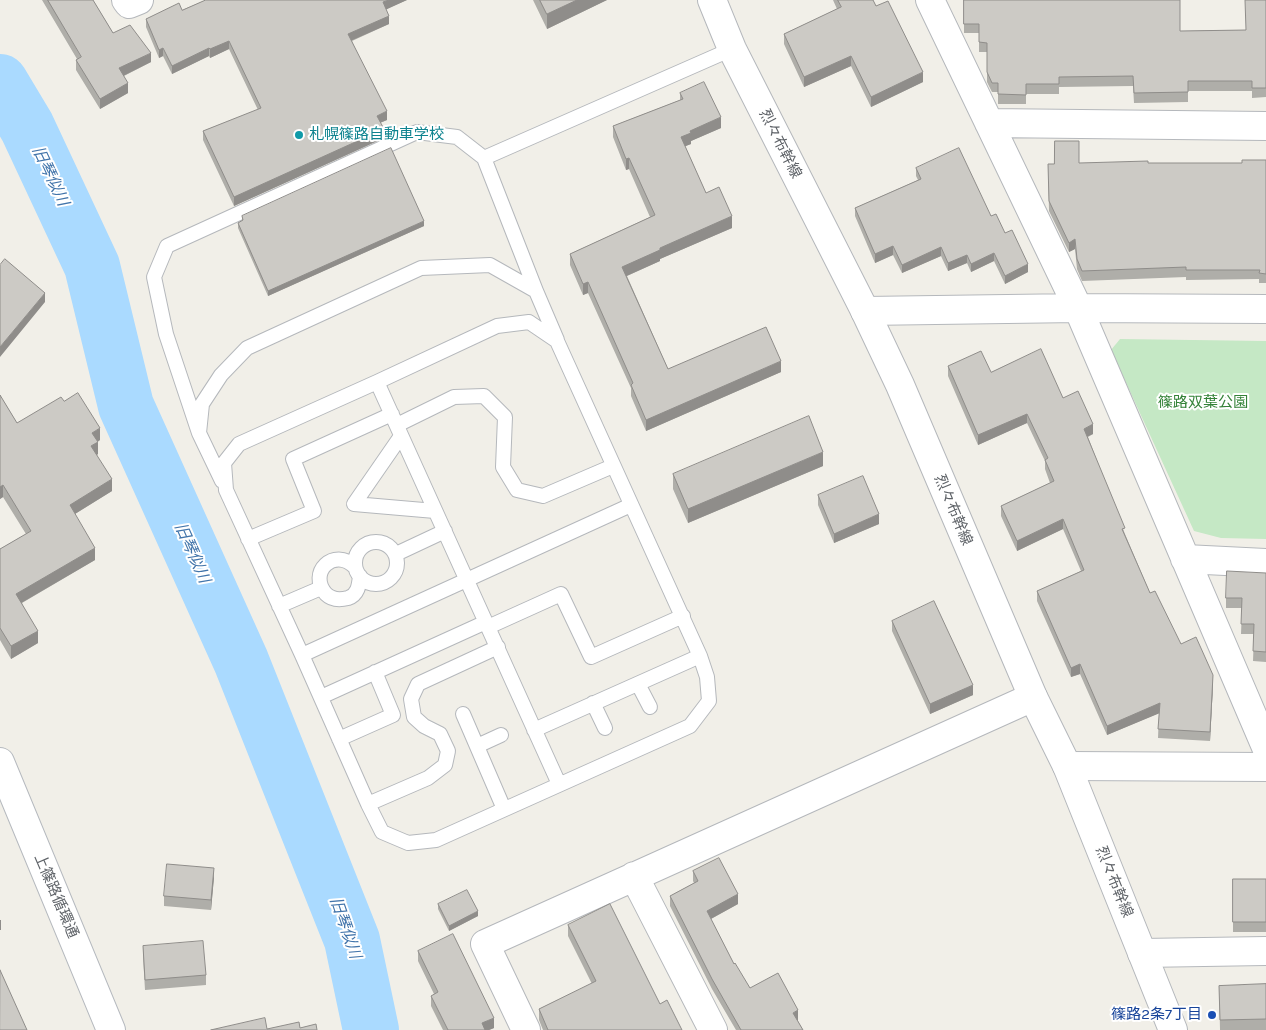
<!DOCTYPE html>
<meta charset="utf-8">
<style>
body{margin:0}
canvas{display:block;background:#f1efe8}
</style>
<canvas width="1266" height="1030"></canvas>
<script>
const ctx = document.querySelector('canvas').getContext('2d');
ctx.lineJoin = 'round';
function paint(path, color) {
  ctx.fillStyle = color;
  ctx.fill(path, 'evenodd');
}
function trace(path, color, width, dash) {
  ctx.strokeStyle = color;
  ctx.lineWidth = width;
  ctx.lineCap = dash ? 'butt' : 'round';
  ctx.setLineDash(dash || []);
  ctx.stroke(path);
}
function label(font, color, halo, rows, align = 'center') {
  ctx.font = font + ' Karla,"Noto Sans JP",sans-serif';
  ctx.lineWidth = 4;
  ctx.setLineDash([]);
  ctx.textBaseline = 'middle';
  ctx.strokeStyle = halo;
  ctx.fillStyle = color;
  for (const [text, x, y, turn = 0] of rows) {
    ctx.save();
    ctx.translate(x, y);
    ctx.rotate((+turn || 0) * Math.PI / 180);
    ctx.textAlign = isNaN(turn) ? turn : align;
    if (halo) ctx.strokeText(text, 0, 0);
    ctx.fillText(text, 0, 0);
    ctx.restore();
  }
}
paint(new Path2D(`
 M1120,339L1266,341V539L1221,538L1194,531L1111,350Z`), '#c5e8c5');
trace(new Path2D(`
 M0,82L27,127L92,266L126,406L241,661L352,940L371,1030`), '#aadaff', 56);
const service = new Path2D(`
 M484,158L732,49
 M529,322L557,341L700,656L707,677L709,701L690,726L436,840L408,843L382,832L368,804L302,655L226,490L224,463L239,444L377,382L497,326Z
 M377,382L559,784
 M397,425L454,397L484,396L505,417L503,467L517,490L543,496L613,466
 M199,433L166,334L154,277L167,246L417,132L457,137L484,158L536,291
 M401,436L354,504L435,511
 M222,481L199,433L202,404L221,375L247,348L421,268L490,265L536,291L557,340
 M248,539L314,511L293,459L392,414
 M355 563a21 21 0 1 1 42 0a21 21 0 1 1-42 0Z
 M396,554L445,531
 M355,567C334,546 307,573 326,594C332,600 340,600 348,598C358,595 359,585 360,576
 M279,606L321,588
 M488,627L561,594L591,657L683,616
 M302,655L631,505
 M638,684L650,707
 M321,697L486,622
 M593,703L605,728
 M463,714L504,809
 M534,730L700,656
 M339,739L393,715L375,672
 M477,746L501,735
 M368,804L428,778L445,765L448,751L440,734L424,726L414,717L411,699L418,684L498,647`);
const minor = new Path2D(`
 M126,0L129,4L139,0
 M930,0L1078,308L1266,747
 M989,123L1266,126
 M865,311L1078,308L1266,309
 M1185,559L1266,563
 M1067,766L1266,767
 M634,876L713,1030
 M1142,953L1266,951
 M526,1030L485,944L1033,697`);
const tertiary = new Path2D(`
 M712,0L732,49L865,311L900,385L1033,697L1067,766L1173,1030`);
const secondary = new Path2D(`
 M0,762L111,1030`);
trace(service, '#b5b8bc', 16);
trace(minor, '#b5b8bc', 30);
trace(tertiary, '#b5b8bc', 30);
trace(secondary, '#b6babf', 30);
trace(service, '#fff', 14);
trace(minor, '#fff', 28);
trace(tertiary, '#fff', 28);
trace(secondary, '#fff', 28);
paint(new Path2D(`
 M42,0H93L113,33L151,62L124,76L128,93L100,109L76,70V60L77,59Z
 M206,0H407L386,9L389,24L352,41L387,120L380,123L384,138L234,206L203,140V131L258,110L229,49L210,58L209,56L172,74L163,56L159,58L146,27V19L182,10Z
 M533,0H607L547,29Z
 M833,0H873L876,6L923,82L871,107L851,66L804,87L784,44V34L837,9Z
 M964,0L1180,31L1246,30L1266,0V97L1252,98V91H1188V102L1134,103L1133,86L1059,87V94H1026V104H998V92H992L987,82V52H979V33H964Z
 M680,93L721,128L691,141V144L685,146L706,193L732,228L660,259V261L627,276L668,369L781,372L646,431L631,396V388L588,293L583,295L570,265V254L650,217L629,169L626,170L613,137V126L680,100Z
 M1266,160V283H1259V279L1186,280V277L1082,281L1077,269L1075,249L1069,252L1049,211L1048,164L1148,163H1242Z
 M916,168L991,216L1005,233L1028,272L1005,284L994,261L971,272L967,263L948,271L941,256L902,273L893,255L875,263L855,216V208L918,180L916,176Z
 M242,216L424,226L268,296L238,228V223L242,221Z
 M948,366L991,372L1063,398L1093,434L1088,437L1125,534L1150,593L1181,644L1213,685L1210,741L1158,738L1159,713L1107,735L1080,674L1071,677L1037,601V591L1081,571L1063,529L1017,551L1001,516V506L1050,483L1045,469V461L1027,423L978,445L948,376Z
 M0,395L17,423L64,401L100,440L97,442L98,454L97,455L112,491L75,514L95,560L22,603L38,643L11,659L0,640V549L26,534L3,497L0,499Z
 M823,466L688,523L673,489V474Z
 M818,495L879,524L834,543L818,505Z
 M1266,573V662L1253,661L1254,634H1241L1242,608H1226V598Z
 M892,621L973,695L930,714L892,631Z
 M693,871L738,904L711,919L734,964L750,988L798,1020V1021L803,1030H736L712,989L670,906V896L694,883L693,881Z
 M214,877L211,910L164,906V896Z
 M1233,879H1266V932H1233Z
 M438,904L478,916L449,931L438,909Z
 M568,925L660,1004L682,1030H543L539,1020V1009L592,984L568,936Z
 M143,946L206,975V985L145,990L143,956Z
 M418,951L494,1028L489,1030H443L431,1006V996L434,994L418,961Z
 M1266,984V1030H1220L1219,986Z`), '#afaea9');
paint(new Path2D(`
 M389,0H407L383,11V2Z
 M577,0H607L547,29V14Z
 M389,16V24L348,42V34Z
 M229,41V49L210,58V49Z
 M163,48V56L159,58V50Z
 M209,48V56L172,74V66Z
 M151,53V62L119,78V68Z
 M851,56V66L804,87V77Z
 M923,72V82L871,107V97Z
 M128,83V93L100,109V99Z
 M387,111V120L377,124V116Z
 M721,117V128L691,141V144L681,148V137L690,131Z
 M384,129V138L234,206V197Z
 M629,158V169L626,170V159Z
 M732,216V228L660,259V261L622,278V267L660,248Z
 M424,221V226L268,296V291Z
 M1075,239V249L1069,252V243Z
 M893,246V255L875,263V254Z
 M941,247V256L902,273V265Z
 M994,253V261L971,272V264Z
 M967,255V263L948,271V263Z
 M1028,264V272L1005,284V276Z
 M588,282V293L583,295V284Z
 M45,293V302L0,357V347Z
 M781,361V372L646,431V420Z
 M1027,414V423L978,445V435Z
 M1093,424V434L1084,438V429Z
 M100,428V440L92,445V433Z
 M98,442V454L91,458V446Z
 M823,452V466L688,523V509Z
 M112,479V491L70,517V505Z
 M3,485V497L0,499V487Z
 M879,514V524L834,543V534Z
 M1063,519V529L1017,551V541Z
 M95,548V560L16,606V594Z
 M38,631V643L11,659V646Z
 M1080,664V674L1071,677V668Z
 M1213,675V685L1210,741V732Z
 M973,685V695L930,714V704Z
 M1160,703V713L1107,735V726Z
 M214,868V877L211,910V900Z
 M738,894V904L707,921V911Z
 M478,911V916L449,931V926Z
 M0,920H1V930H0Z
 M798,1010V1020L793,1023V1013Z
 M494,1018V1028L489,1030H482V1023Z`), '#8f8d8a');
const building = new Path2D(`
 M48,0H93L113,33L130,25L151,53L119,68L128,83L100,99L76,60L81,57Z
 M206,0H389L383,2L389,16L348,34L387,111L377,116L384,129L234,197L203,131L261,108L229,41L210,49L209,48L172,66L163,48L159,50L146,19L179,3L182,10Z
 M540,0H577L547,14Z
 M838,0H873L876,6L888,1L923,72L871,97L851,56L804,77L784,34L841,7Z
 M964,0H1180V31L1246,30L1245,0H1266V88H1252V81H1188V92L1134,93L1133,76L1059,77V84H1026V95L998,94V83H992L987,72V43L979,42V24H964Z
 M704,82L721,117L690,131L691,133L681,137L706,193L719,187L732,216L660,248V250L622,267L668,369L766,327L781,361L646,420L631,385L633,383L588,282L583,284L570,254L655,215L629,158L626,159L613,126L683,99L680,93Z
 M1055,141H1079V163L1148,161V163H1242V160H1266V274L1259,273L1260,270H1186V267L1082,271L1077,259L1075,239L1069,243L1049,201L1048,164H1054Z
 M391,148L424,221L268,291L238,223L243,220L242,216Z
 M959,148L991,216L996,214L1005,233L1012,230L1028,264L1005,276L994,253L971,264L967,255L948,263L941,247L902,265L893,246L875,254L855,208L921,179L916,168Z
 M5,259L45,293L0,347V265Z
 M1041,349L1063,398L1078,391L1093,424L1084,429L1125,528L1122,529L1150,593L1155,591L1181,644L1196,637L1213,675L1210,732L1158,729L1160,703L1107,726L1080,664L1071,668L1037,591L1084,570L1063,519L1017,541L1001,506L1054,481L1045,460L1048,458L1027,414L978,435L948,366L981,351L991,372Z
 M78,393L100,428L92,433L98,442L91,446L112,479L70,505L95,548L16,594L38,631L11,646L0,628V549L31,531L3,485L0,487V395L17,423L61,397L64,401Z
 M809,416L823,452L688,509L673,474Z
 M863,476L879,514L834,534L818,495Z
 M1227,571L1266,573V652L1253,651L1254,624H1241L1242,598H1226Z
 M934,601L973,685L930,704L892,621Z
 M719,858L738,894L707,911L734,964L735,963L750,988L778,973L798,1010L793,1013L803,1030H741L712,979L670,896L698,881L693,871Z
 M167,864L214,868L211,900L164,896Z
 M1233,879H1266V922H1233Z
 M467,890L478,911L449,926L438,904Z
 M610,904L660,1004L667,1000L682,1030H548L539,1009L596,981L568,925Z
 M453,934L494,1018L482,1023L485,1030H448L431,996L438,992L418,951Z
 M203,941L206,975L145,980L143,946Z
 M0,970L27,1030H0Z
 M1266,984V1019L1220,1020L1219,986Z
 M265,1018L267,1029L299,1022L300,1028L316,1024L317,1030H211Z`);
paint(building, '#cccac5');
trace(building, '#8f8d8a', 1);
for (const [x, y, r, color] of [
 [299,135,5,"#0f9aa8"],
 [1212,1015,5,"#1a4fb4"]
]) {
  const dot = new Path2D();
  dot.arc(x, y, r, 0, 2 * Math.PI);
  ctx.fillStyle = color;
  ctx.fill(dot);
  trace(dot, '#fff', 2);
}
label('15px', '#0d838f', '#fff', [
 ["札幌篠路自動車学校",309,135]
], 'left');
label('15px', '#5f6368', '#fff', [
 ["烈々布幹線",780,144,63],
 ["烈々布幹線",953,510,67],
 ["烈々布幹線",1114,882,68],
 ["上篠路循環通",56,896,67]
]);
label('15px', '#348238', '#fff', [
 ["篠路双葉公園",1203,403]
]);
label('15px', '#164399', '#fff', [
 ["篠路2条7丁目",1202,1015]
], 'right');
label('italic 16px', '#4174aa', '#fff', [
 ["旧琴似川",50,176,65],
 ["旧琴似川",192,553,66],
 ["旧琴似川",345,928,71]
]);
</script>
